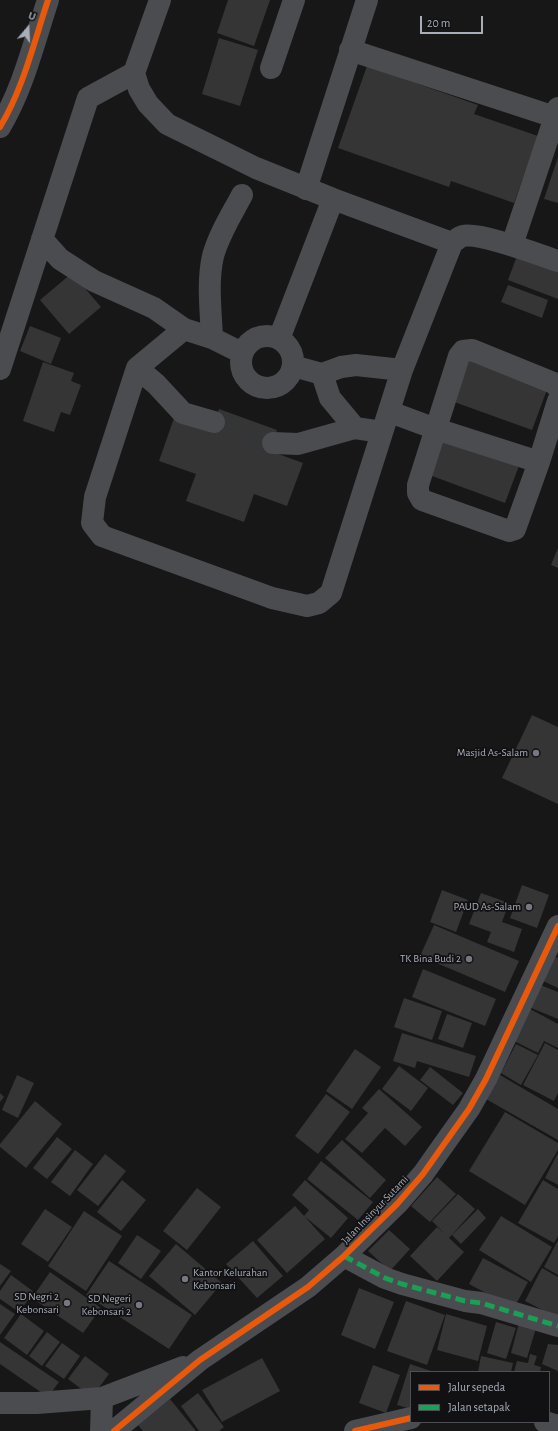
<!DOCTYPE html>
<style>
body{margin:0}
#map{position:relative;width:558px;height:1431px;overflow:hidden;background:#171717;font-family:"Alegreya Sans",sans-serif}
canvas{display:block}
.legend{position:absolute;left:410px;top:1371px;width:140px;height:52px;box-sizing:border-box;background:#111113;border:1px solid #4d4f55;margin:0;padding:5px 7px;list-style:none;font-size:12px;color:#a8adb8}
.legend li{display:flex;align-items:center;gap:8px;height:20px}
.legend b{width:20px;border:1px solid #4d4f55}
.north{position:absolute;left:8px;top:8px;width:40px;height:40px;-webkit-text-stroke:3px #111113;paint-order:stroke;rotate:19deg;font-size:11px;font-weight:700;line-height:16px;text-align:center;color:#a8adb8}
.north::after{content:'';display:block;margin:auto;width:14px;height:18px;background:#a8adb8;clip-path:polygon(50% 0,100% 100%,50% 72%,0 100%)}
.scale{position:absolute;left:420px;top:16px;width:63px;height:18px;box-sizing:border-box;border:2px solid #a8adb8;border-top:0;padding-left:5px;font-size:12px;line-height:14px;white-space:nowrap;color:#a8adb8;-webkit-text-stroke:3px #111113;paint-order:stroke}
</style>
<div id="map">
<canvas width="558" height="1431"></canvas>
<ul class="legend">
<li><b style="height:5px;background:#e8590c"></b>Jalur sepeda</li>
<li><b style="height:5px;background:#1a9f57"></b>Jalan setapak</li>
</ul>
<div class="north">U</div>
<div class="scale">20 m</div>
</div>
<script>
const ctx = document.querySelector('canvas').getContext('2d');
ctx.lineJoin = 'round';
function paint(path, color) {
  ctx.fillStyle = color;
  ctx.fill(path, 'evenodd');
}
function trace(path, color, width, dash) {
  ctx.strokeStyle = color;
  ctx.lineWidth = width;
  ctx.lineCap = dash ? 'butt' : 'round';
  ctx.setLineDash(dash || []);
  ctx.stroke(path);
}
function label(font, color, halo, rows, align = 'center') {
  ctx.font = font + ' "Alegreya Sans",sans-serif';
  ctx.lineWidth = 3.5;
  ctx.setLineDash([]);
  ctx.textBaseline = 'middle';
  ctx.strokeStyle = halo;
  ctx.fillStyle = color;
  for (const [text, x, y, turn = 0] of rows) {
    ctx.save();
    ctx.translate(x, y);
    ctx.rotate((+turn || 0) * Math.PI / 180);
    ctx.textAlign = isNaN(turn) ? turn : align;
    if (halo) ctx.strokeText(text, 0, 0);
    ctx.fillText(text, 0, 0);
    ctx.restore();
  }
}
paint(new Path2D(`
 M228,0H270L254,46L217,33Z
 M219,38L258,50L240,106L202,94Z
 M367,66L478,105L474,114L538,136L514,203L451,181L449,187L338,148Z
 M558,157V203L544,199Z
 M517,256L558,271V299L508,280Z
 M72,273L101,307L69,334L40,300Z
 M508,285L548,300L542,318L501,302Z
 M30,326L61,338L51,364L20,351Z
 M462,356L548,387L532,430L446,399Z
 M43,362L74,373L71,381L81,385L70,415L61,412L54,432L23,421Z
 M219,409L277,430L270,451L303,463L287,506L254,494L244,522L186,501L196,474L159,461L174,418L211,431Z
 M438,433L520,463L505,503L424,473Z
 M558,548V568L551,565Z
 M532,715L558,727V804L502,778Z
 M522,885L549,895L537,928L510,918Z
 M442,890L468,900L456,932L430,922Z
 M481,893L509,903L502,922L522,929L514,952L487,942L491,932L469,924Z
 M434,925L519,961L505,992L420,956Z
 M552,956L558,958V988L541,980Z
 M423,969L496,999L485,1026L412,997Z
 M538,984L558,992V1019L529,1007Z
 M404,998L442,1011L432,1040L394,1027Z
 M530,1009L558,1024V1048L544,1041L538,1053L514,1041Z
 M447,1014L472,1023L463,1048L438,1039Z
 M402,1033L476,1056L469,1077L417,1061L415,1068L393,1061Z
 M545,1043L558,1050V1093L554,1101L523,1085Z
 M516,1044L538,1055L521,1085L501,1073Z
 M355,1049L381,1067L352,1109L326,1091Z
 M399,1066L428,1088L411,1111L382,1089Z
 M430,1067L463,1093L453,1105L420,1080Z
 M17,1075L34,1083L18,1118L2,1110Z
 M500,1075L558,1109V1140L486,1099Z
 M379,1089L422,1127L405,1146L385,1128L362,1153L345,1139L368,1113L362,1108Z
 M0,1093L4,1097L0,1102Z
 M326,1094L350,1112L318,1154L295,1136Z
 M35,1101L62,1124L26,1168L0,1147V1144Z
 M505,1112L558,1143V1150L525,1205L469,1171Z
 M57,1137L72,1149L47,1179L33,1168Z
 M342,1140L386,1180L370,1198L325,1158Z
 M75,1150L93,1164L70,1196L51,1182Z
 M558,1153V1185L545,1178Z
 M105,1154L126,1171L98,1206L77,1190Z
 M321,1161L373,1202L358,1220L307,1179Z
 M437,1177L456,1194L430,1222L411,1206Z
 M122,1180L146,1200L121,1231L97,1212Z
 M305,1180L348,1218L331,1238L304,1216L309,1210L292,1195Z
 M543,1180L558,1189V1236L554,1243L518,1223Z
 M197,1188L221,1207L187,1250L163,1231Z
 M458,1194L475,1209L449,1238L464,1252L437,1281L410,1256L437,1227L445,1234L432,1221Z
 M295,1206L325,1239L287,1273L257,1240Z
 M45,1209L72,1227L48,1262L21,1244Z
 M478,1209L486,1218L461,1244L452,1235Z
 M84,1211L122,1236L86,1291L48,1266Z
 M501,1216L552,1247L531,1282L479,1250Z
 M389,1230L410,1249L390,1271L368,1251Z
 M137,1235L161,1251L141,1279L118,1263Z
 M558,1240V1275L544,1267Z
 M253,1241L283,1276L257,1298L226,1264Z
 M176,1244L222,1283L195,1315L149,1276Z
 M483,1258L528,1282L514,1308L469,1284Z
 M109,1261L192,1315L169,1349L86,1295Z
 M0,1264L11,1271L0,1286Z
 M542,1268L558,1277V1318L525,1301Z
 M50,1272L101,1308L83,1333L32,1298Z
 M11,1275L34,1292L19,1312L0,1299V1291Z
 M359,1288L394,1302L375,1349L341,1335Z
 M406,1301L445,1315L427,1365L387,1351Z
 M0,1304L15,1314L0,1335Z
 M21,1314L44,1331L27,1355L4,1338Z
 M446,1314L487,1326L478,1361L437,1350Z
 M496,1322L516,1328L506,1359L487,1353Z
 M519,1323L536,1328L527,1358L511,1353Z
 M47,1332L60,1342L42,1366L29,1356Z
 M0,1342L59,1382L48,1397L0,1364Z
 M62,1343L80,1356L64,1379L45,1366Z
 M548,1344L558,1345V1371L542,1364Z
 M530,1354L537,1356L534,1365L541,1367L540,1372H514L517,1361L528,1363Z
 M85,1356L109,1374L92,1397L68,1379Z
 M481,1356L513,1363L511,1372H478Z
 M262,1358L280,1391L222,1422L202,1390Z
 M410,1364L434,1372H411V1409L397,1405Z
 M373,1365L400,1375L386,1413L359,1403Z
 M198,1393L224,1427L219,1431H199L181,1406Z
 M170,1399L196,1431H143L138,1425Z`), '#353536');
trace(new Path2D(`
 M214,422L273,443`), '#343537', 22, [22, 11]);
trace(new Path2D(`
 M160,0L134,73L139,89L148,104L167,124L256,168L333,199L452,243C455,241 459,237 463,236C481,232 539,255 558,261
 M350,50L558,118
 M271,68L294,0
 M0,127C23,89 34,42 48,0
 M306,189L367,0
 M42,239L60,259L94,281L154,308L184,329L212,338L242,353
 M512,245L558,108
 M184,329L137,368L95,497L92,523L102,536L272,598L307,606L319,603L331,593L402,370L452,243
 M241 362a26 26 0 1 1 52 0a26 26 0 1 1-52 0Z
 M212,338C211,312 207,282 213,256C219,234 232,214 242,195
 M279,339L333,199
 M293,366L322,374L341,367L356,365L402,370
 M137,368L156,384L183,413L214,422
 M0,369L88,98L134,73
 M322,374L330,398L355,428
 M558,388L556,384L472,350L463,351L459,356L418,485V493L422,500L509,531L515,529L539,462L558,401
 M390,412L436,429L539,462
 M273,443L298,444L355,428L382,432
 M344,1256L385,1278L402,1284L465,1301L481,1303L558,1326
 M0,1403H37L102,1398L183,1367
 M545,1422L558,1426
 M101,1431L102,1398
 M114,1431L200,1360L308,1287L344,1256L397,1204L423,1174L442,1147L469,1109L486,1079L558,926
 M355,1431L411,1418`), '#4b4c50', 22);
trace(new Path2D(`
 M344,1256L385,1278L402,1284L465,1301L481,1303L558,1326`), '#1a9f57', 5, [10, 5]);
trace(new Path2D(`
 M0,127C23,89 34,42 48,0
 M114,1431L200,1360L308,1287L344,1256L397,1204L423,1174L442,1147L469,1109L486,1079L558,926
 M355,1431L411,1418`), '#e8590c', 6);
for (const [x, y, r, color] of [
 [536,753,4,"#757880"],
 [529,907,4,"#757880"],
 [469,959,4,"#757880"],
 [185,1279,4,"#757880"],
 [67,1303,4,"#757880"],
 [139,1305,4,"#757880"]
]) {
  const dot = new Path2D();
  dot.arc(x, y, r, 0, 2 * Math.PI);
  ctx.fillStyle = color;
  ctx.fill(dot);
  trace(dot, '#111113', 1.5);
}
label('11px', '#a8adb8', '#111113', [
 ["Masjid As-Salam",528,753],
 ["PAUD As-Salam",521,907],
 ["TK Bina Budi 2",461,959],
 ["Kantor Kelurahan",193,1273,"left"],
 ["Kebonsari",193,1286,"left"],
 ["SD Negri 2",59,1297],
 ["Kebonsari",59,1310],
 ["SD Negeri",131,1299],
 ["Kebonsari 2",131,1312]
], 'right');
label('11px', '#a8adb8', '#111113', [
 ["Jalan Insinyur Sutami",375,1210,-46]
]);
</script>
